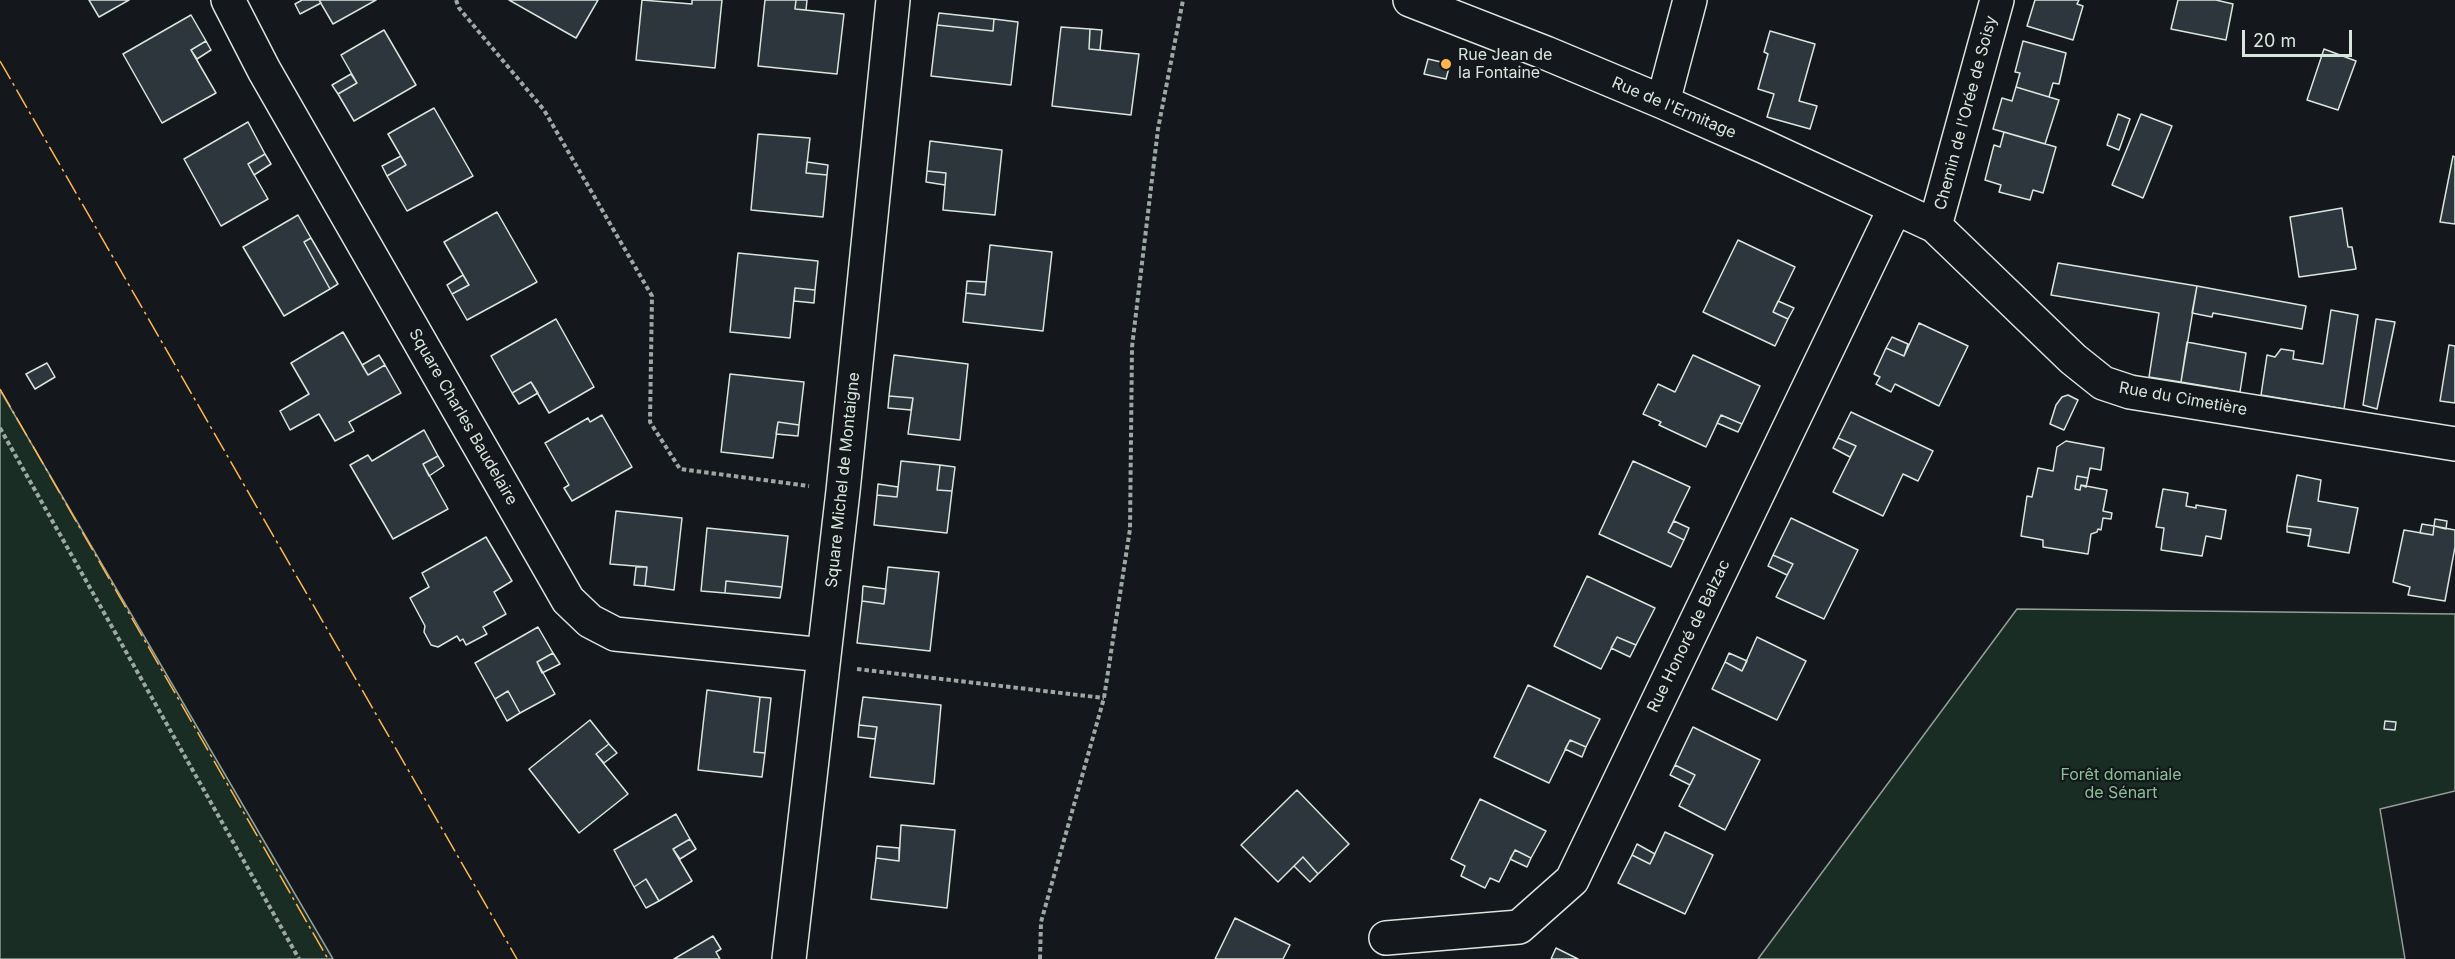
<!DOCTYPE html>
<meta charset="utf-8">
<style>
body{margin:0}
#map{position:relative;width:2455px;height:959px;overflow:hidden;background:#14181c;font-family:Inter,sans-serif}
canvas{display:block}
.scale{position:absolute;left:2242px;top:30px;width:110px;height:27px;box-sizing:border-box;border:3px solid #d8e6dc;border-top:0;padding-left:8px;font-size:18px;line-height:21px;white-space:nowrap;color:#d8e6dc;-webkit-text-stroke:4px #14181c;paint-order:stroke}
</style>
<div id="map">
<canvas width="2455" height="959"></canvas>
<div class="scale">20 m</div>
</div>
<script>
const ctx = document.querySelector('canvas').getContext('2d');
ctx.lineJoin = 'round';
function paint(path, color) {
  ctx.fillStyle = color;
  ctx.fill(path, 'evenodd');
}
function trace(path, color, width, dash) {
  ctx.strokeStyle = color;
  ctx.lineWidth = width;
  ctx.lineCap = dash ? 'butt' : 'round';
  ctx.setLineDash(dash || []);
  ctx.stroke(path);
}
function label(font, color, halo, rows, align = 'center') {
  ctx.font = font + ' Inter,sans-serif';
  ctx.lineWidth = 4.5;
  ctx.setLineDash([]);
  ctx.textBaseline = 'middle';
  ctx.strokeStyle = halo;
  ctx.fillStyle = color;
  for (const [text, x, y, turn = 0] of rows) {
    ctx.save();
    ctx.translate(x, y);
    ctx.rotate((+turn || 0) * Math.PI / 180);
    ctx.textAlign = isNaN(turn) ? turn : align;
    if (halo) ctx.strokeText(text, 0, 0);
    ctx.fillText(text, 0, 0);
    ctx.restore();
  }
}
const green = new Path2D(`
 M0,390L333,959H0Z
 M2017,609L2455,614V791L2380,809L2405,959H1758Z`);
paint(green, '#1a2d24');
trace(green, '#939e99', 1.5);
const building = new Path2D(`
 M89,0H129L99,17Z
 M302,0H319L321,3L300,14L295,4Z
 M319,0H376L333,24Z
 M509,0H598L576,38Z
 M642,0L692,4V0H722L715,68L636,60Z
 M765,0H796L795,9L844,14L837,74L758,66Z
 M796,0H807L806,10L795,9Z
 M2035,0H2079L2077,4L2083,6L2073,40L2027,26Z
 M2178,0H2216L2233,4L2226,40L2171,29Z
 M939,13L994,19L993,31L937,25Z
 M191,15L206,41L191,50L216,93L162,123L123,54Z
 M994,19L1018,22L1011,85L931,76L937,25L993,31Z
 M1061,27L1090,29L1089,49L1139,54L1131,115L1052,106Z
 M1090,29L1102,30L1100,50L1089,49Z
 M384,30L416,85L354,121L338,94L357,83L341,55Z
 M1770,31L1815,44L1799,101L1817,106L1810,129L1767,117L1774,94L1758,89L1768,54L1764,52Z
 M206,41L211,50L197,59L191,50Z
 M2023,41L2066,53L2059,84L2053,83L2049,97L2016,87L2020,73L2015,72Z
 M2324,49L2356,61L2338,110L2307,100Z
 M1428,59L1450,64L1446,79L1424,74Z
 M351,74L357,83L338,94L332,85Z
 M2016,87L2059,100L2045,144L1993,129L2002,98L2012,101Z
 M434,108L473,176L407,211L387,176L406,165L388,134Z
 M2118,114L2130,119L2119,150L2107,145Z
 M2141,114L2172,126L2143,198L2112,185Z
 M248,122L265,154L248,164L268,199L221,226L184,159Z
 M2004,132L2056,147L2043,193L2033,190L2030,200L1999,192L2001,185L1985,180L1994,145L2000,147Z
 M758,134L810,138L806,173L827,175L823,217L751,210Z
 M930,141L1002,150L995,215L943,210L946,173L927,171Z
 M265,154L271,164L254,175L248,164Z
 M401,156L406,165L387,176L382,166Z
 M2453,156L2455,157V224L2440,222Z
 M807,162L828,165L827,175L806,173Z
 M927,171L946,173L945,185L926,182Z
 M2342,208L2348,247H2352L2356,269L2299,277L2290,217Z
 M497,212L537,282L467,320L452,294L469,285L444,242Z
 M298,215L311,238L304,242L330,289L284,316L243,247Z
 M311,238L338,284L330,289L304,242Z
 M1738,240L1795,267L1773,312L1788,319L1775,346L1703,312Z
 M990,245L1052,252L1043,331L963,322L966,293L985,295Z
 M738,253L818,261L815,290L795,288L790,338L730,332Z
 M2058,263L2197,286L2181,382L2149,377L2159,313L2051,295Z
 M463,275L469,285L452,294L447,285Z
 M967,281L986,282L985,295L966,293Z
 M2197,286L2306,306L2302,329L2213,313L2212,317L2192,313Z
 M795,288L815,290L814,303L794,301Z
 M1778,301L1794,308L1788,319L1773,312Z
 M2331,310L2358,315L2344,409L2261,395L2267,355L2275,357L2281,349L2294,351L2293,359L2323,364Z
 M556,319L594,387L549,413L531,382L512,393L491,356Z
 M2376,319L2395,322L2377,409L2363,405Z
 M1919,323L1968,346L1939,406L1895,384L1891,392L1876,384L1880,377L1874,374L1886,348L1904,356Z
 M343,332L368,375L385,365L401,393L349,422L354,431L335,441L319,414L290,430L280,411L309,394L291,363Z
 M1892,337L1908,344L1904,356L1886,348Z
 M2187,342L2246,353L2240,392L2181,382Z
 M2449,345L2455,346V403L2440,401Z
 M379,355L385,365L368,375L362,365Z
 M894,355L968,364L960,440L908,434L913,398L889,396Z
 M1693,355L1760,386L1742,424L1721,415L1706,447L1659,425L1661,422L1643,414L1658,384L1675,392Z
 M47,363L55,377L35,389L26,374Z
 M730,374L804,382L799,425L778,422L773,458L721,452Z
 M531,382L538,393L519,404L512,393Z
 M2068,395L2078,400L2064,430L2050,424L2056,405L2062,397Z
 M889,396L913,398L911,410L888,408Z
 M1851,412L1933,451L1918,481L1903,474L1883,516L1833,492L1856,446L1838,438Z
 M602,415L632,467L572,501L564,488L569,485L545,443L588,418L590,422Z
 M1721,415L1742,424L1738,432L1717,423Z
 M778,422L799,425L798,436L776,434Z
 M424,430L438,456L423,464L448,509L393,539L350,465L368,455L372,461Z
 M1838,438L1856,446L1850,457L1833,448Z
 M2066,441L2104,448L2101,470L2090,468L2088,478L2077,476L2075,489L2080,490L2081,485L2107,490L2103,511L2112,513L2111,519L2103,518L2101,530L2098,529L2097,532L2091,534L2088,554L2043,547V540L2021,536L2027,496L2032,497L2038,468L2053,471L2057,447Z
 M438,456L444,466L429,476L423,464Z
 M901,461L940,465L937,490L952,491L947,533L874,525L877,495L897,497Z
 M1633,461L1690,487L1668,532L1684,540L1671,567L1599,534Z
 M940,465L955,467L952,491L937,490Z
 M2297,475L2321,480L2318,501L2358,508L2349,553L2308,546L2311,529L2287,526Z
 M2077,476L2088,478L2086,487L2081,485L2080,490L2075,489Z
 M878,484L898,487L897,497L877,495Z
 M2163,489L2188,493L2186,506L2196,508V505L2226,510L2221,539L2206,536L2202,556L2161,550L2164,528L2156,527Z
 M616,511L682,518L674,590L645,586L647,567L610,564Z
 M1791,518L1858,550L1824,619L1776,597L1793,564L1773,555Z
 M2435,519L2447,521L2446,529L2434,526Z
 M1674,521L1689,528L1684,540L1668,532Z
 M2422,524L2434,526L2433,535L2420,533Z
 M2287,526L2311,529L2310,536L2287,532Z
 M2434,526L2455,530V547L2445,601L2408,595L2410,587L2393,582L2404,530L2433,535Z
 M707,528L788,536L782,587L726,581L725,593L701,591Z
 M486,537L512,581L494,592L506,614L483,627L487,634L466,645L463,639L460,641L457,636L438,647L431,645L424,632L425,626L410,598L429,587L422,573Z
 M1773,555L1793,564L1787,575L1768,566Z
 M636,567H647L645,586L634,585Z
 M888,567L939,572L930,651L857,643L862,601L884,604Z
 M1587,576L1655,608L1636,645L1617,637L1601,669L1554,646Z
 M726,581L782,587L780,598L725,593Z
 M863,586L886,589L884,604L862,601Z
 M538,627L553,653L537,662L555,694L520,713L508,691L495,699L475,663Z
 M1617,637L1636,645L1630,657L1611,648Z
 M1757,637L1806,661L1777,720L1712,689L1725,662L1742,671Z
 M553,653L560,664L542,673L537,662Z
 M1729,653L1747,661L1742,671L1725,662Z
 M1528,685L1600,719L1586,747L1570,740L1549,783L1494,757Z
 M707,690L760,697L754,752L765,753L762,777L698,770Z
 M508,691L520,713L507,721L495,699Z
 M760,697L771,698L765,753L754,752Z
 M863,697L941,705L934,784L870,777L877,727L859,725Z
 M590,720L609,744L596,754L628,794L579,833L529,769Z
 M2385,721L2396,722L2395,730L2384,729Z
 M859,725L877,727L875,739L858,737Z
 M1693,727L1760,760L1725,830L1679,806L1695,775L1675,765Z
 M1570,740L1586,747L1582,757L1565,749Z
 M609,744L617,753L604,763L596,754Z
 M1675,765L1695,775L1690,785L1670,775Z
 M1297,790L1349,844L1318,874L1303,857L1278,882L1241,845Z
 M1480,799L1546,831L1531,858L1515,850L1499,882L1490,878L1485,888L1461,876L1465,866L1451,859Z
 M676,814L690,839L673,849L692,881L659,901L646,879L634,887L614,850Z
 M901,825L955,830L947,908L871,899L876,858L899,861Z
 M1665,832L1713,855L1685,914L1618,883L1632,855L1650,864Z
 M690,839L696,849L680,859L673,849Z
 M1637,844L1655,854L1650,864L1632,855Z
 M877,846L899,848V861L876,858Z
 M1515,850L1531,858L1527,867L1510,859Z
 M1303,857L1318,874L1310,882L1294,866Z
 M646,879L659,901L646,908L634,887Z
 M1235,918L1290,945L1283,959H1215Z
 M713,936L721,949L716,952L720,959H674Z
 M1556,948L1578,959H1551Z`);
paint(building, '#2c363c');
trace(building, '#d8e6dc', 1.5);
const minor = new Path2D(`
 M228,0L264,70L568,600L590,621L615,634L824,655
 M1410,0L1546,53L1663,102L1765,147L1935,226L2073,359L2103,383L2130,392L2455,444
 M1663,102L1690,0
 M1935,226L1997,0
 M1386,938L1519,927L1572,880L1895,208
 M789,959L843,491L893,0`);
trace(minor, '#d8e6dc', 36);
trace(new Path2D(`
 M456,0L459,8L544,110L652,296L650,422L680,469L809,486
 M0,428L299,959
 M857,669L1104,698
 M1040,959L1041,922L1104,698L1130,529L1132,347L1158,129L1183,0`), '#9da8a2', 4, [4.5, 3]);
trace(minor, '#14181c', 33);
trace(new Path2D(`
 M0,61L517,959
 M0,389L328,959`), '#ffb74d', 1.5, [21, 4.5, 3, 4.5]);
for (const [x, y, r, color] of [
 [1446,64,6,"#ffb74d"]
]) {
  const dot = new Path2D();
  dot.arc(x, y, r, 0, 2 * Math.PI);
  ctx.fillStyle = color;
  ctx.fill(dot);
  trace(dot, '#14181c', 2);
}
label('16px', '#d8e6dc', '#14181c', [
 ["Rue Jean de",1458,55],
 ["la Fontaine",1458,73]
], 'left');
label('16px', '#d8e6dc', '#14181c', [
 ["Rue de l'Ermitage",1674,108,23],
 ["Chemin de l'Orée de Soisy",1966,113,-75],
 ["Rue du Cimetière",2183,399,10],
 ["Square Charles Baudelaire",463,417,60],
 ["Square Michel de Montaigne",843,480,-84],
 ["Rue Honoré de Balzac",1689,636,-64]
]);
label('16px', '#8ac095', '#14181c', [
 ["Forêt domaniale",2121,775],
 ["de Sénart",2121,793]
]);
</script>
